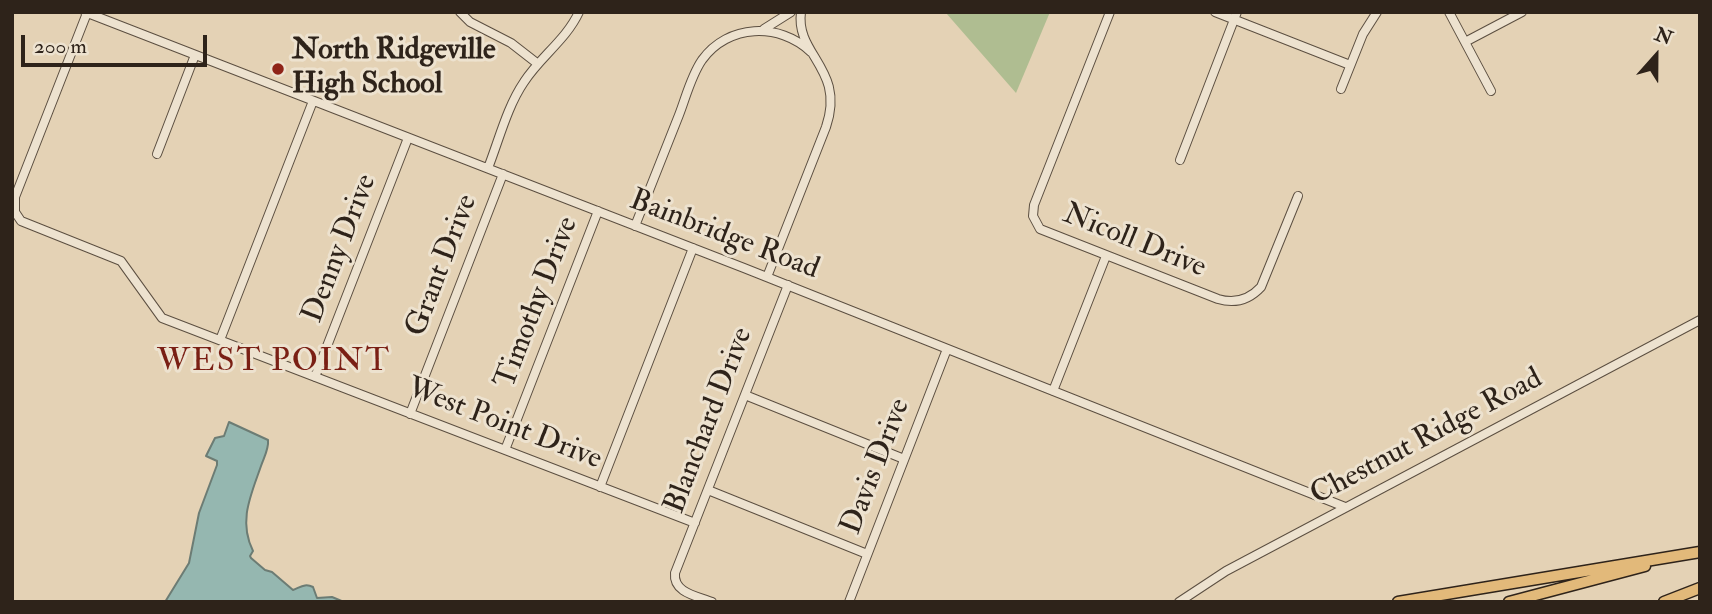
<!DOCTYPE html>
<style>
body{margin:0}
#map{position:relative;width:1712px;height:614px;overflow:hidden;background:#e4d2b5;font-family:"IM FELL Double Pica",serif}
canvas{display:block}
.frame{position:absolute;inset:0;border:14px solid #2e231a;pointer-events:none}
.north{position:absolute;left:1621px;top:21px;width:70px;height:70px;-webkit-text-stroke:5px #ede2cf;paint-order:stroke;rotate:21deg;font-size:19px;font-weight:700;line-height:28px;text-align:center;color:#2e231a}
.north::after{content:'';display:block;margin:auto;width:24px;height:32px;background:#2e231a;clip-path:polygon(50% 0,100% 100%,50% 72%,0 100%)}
.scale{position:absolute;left:21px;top:35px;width:186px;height:32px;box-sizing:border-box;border:4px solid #2e231a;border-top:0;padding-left:9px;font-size:21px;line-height:24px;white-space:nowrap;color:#2e231a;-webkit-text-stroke:5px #ede2cf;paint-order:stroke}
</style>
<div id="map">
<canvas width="1712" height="614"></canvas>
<div class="frame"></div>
<div class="north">N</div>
<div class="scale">200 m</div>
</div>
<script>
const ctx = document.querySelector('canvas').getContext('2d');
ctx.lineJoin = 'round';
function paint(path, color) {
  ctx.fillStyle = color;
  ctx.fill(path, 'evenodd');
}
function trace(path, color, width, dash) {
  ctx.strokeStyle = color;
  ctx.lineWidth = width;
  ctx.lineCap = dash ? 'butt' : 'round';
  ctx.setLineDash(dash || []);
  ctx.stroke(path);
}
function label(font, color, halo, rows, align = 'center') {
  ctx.font = font + ' "IM FELL Double Pica",serif';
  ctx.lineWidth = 6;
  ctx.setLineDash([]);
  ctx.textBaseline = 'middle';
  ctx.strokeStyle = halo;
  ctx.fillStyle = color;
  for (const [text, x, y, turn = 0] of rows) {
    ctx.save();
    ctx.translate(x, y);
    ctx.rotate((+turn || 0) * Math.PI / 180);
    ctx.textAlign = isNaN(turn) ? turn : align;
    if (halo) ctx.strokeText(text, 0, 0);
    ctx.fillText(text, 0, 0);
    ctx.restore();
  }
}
paint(new Path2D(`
 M1050,12L1016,93L946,13V12Z`), '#afbd91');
const water = new Path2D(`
 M229,422L268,440C269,449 264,457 261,466C251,495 238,521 253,551L250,556L251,558L265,570L272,572L293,590C301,587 305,583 313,587L317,598L332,597L344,602H165L189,563L199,513L217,465V461L206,456L215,438L224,436Z`);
paint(water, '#95b7b0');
trace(water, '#6c7c74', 2);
const minor = new Path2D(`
 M85,12L744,268L1345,507
 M460,12L470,22L511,43L538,64
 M1110,12L1034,205L1033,216L1040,229L1218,299C1235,304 1249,300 1261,287L1298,196
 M1215,12L1350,65
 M1449,12L1491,91
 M87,13L15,197V212L21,221L121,261L162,318L695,523
 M764,29L791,12
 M1465,42L1522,12
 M1341,89L1363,34L1377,12
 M157,154L195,55
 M1180,160L1237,12
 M488,168C499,140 507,107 524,82C540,57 566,40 579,12
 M635,226C650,189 664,152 679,115C686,97 691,76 702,60C728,24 779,22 811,52
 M767,277L826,127C846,69 795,55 801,12
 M220,340L313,101
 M315,377L408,138
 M1053,391L1106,256
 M745,395L904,459
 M410,414L503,174
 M505,450L598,211
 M600,487L693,248
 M708,490L867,554
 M712,602C697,596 673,593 675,573L788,285
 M849,602L947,349
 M1179,602L1226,571L1700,320`);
const highway = new Path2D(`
 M1398,602L1700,552
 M1509,602L1645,566
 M1664,602L1700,588`);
trace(minor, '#5c4f41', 10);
trace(highway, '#2e231a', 13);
trace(minor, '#ede2cf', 8);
trace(highway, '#e2b97a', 10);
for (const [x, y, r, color] of [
 [278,69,7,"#8f2418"]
]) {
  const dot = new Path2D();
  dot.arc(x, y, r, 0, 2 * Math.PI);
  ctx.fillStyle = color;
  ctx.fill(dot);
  trace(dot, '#ede2cf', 2.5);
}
label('bold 30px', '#2e231a', '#ede2cf', [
 ["North Ridgeville",292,52],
 ["High School",292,86]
], 'left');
label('30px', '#2e231a', '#ede2cf', [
 ["Bainbridge Road",724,236,21],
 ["Nicoll Drive",1134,242,22],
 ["Denny Drive",341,249,-69],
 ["Grant Drive",443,266,-69],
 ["Timothy Drive",538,303,-69],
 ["Blanchard Drive",710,421,-69],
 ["West Point Drive",504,425,21],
 ["Chestnut Ridge Road",1427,438,-28],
 ["Davis Drive",877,467,-69]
]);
ctx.letterSpacing = '2px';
label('32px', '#7a1f14', '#ede2cf', [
 ["WEST POINT",274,363]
]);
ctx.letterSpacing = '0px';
</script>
